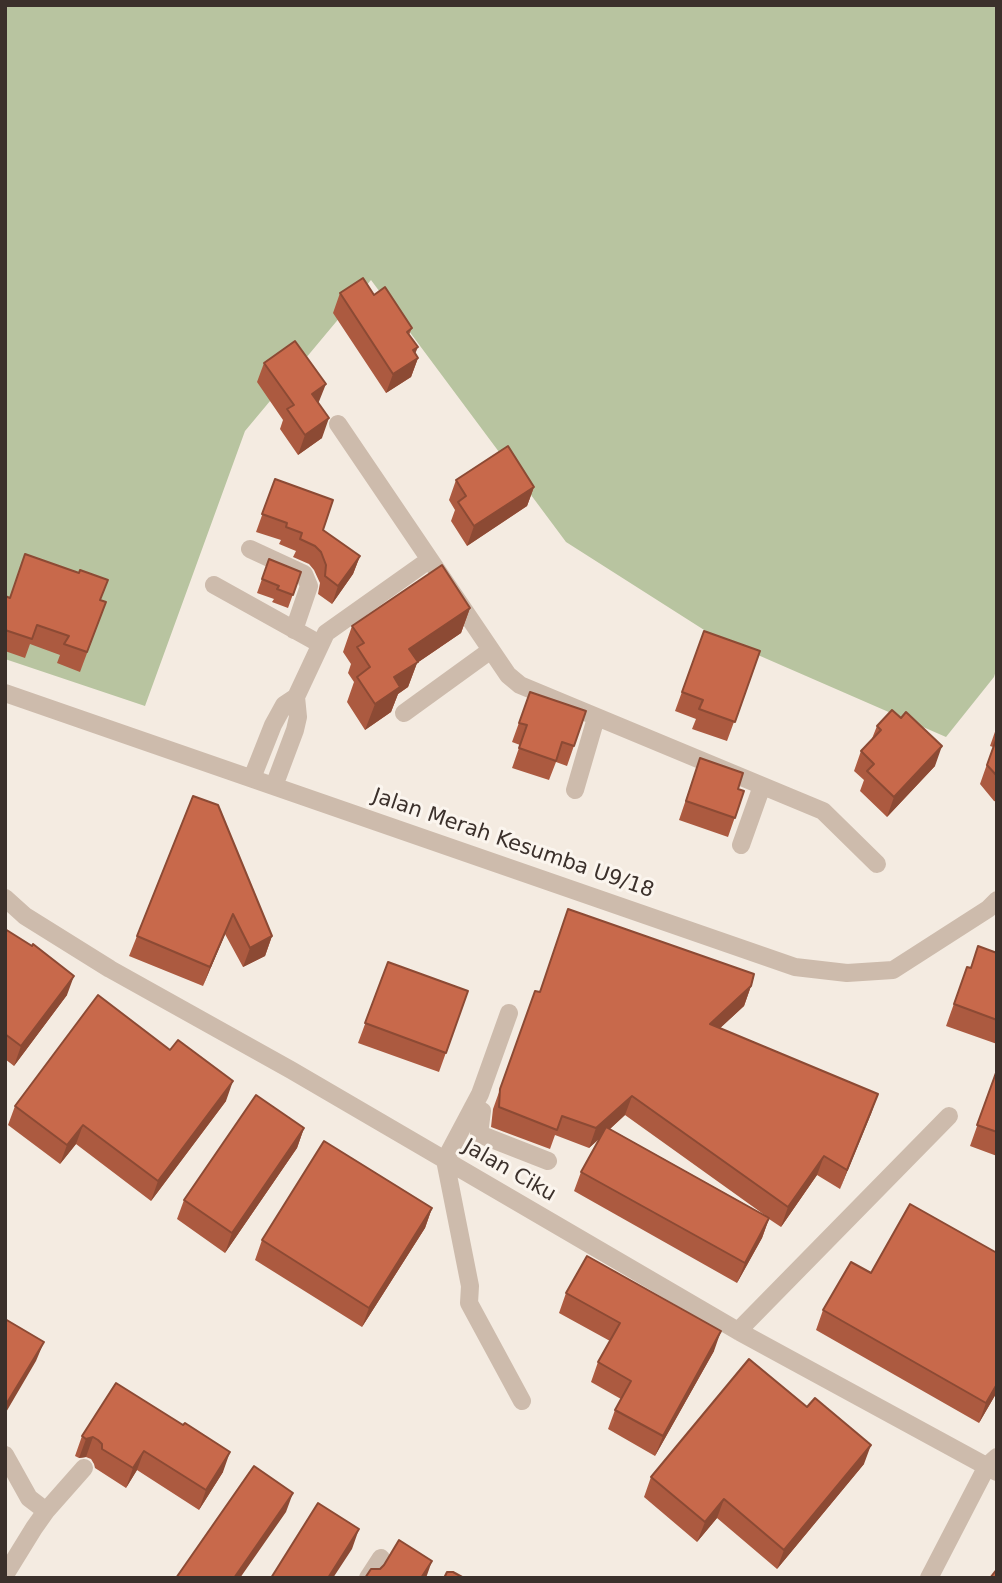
<!DOCTYPE html>
<style>
body{margin:0}
#map{position:relative;width:1002px;height:1583px;overflow:hidden;background:#f4ebe1;font-family:"DejaVu Sans",sans-serif}
canvas{display:block}
.frame{position:absolute;inset:0;border:7px solid #3b302b;pointer-events:none}
</style>
<div id="map">
<canvas width="1002" height="1583"></canvas>
<div class="frame"></div>
</div>
<script>
const ctx = document.querySelector('canvas').getContext('2d');
ctx.lineJoin = 'round';
function paint(path, color) {
  ctx.fillStyle = color;
  ctx.fill(path, 'evenodd');
}
function trace(path, color, width, dash) {
  ctx.strokeStyle = color;
  ctx.lineWidth = width;
  ctx.lineCap = dash ? 'butt' : 'round';
  ctx.setLineDash(dash || []);
  ctx.stroke(path);
}
function label(font, color, halo, rows, align = 'center') {
  ctx.font = font + ' "DejaVu Sans",sans-serif';
  ctx.lineWidth = 6;
  ctx.setLineDash([]);
  ctx.textBaseline = 'middle';
  ctx.strokeStyle = halo;
  ctx.fillStyle = color;
  for (const [text, x, y, turn = 0] of rows) {
    ctx.save();
    ctx.translate(x, y);
    ctx.rotate((+turn || 0) * Math.PI / 180);
    ctx.textAlign = isNaN(turn) ? turn : align;
    if (halo) ctx.strokeText(text, 0, 0);
    ctx.fillText(text, 0, 0);
    ctx.restore();
  }
}
paint(new Path2D(`
 M5,5H997V667L994,677L946,737L712,635L566,542L371,280L245,431L145,706L5,659Z`), '#b8c4a0');
trace(new Path2D(`
 M338,424L508,675L520,685L823,811L877,864
 M250,549L304,574L309,586L294,630
 M214,585L320,644
 M5,693L795,967L847,973L893,970L988,909L997,900
 M404,713L491,650
 M252,778L273,725L284,705L296,697L326,633L429,560
 M274,786L295,730L298,717L296,697
 M575,790L596,718
 M741,845L762,786
 M5,898L25,916L110,969L291,1070L738,1331L997,1472
 M509,1013L480,1094L445,1160L470,1286L469,1303L522,1401
 M473,1107L482,1111L479,1134L548,1161
 M738,1331L949,1116
 M5,1455L29,1498L46,1511
 M5,1575L34,1528L46,1511L84,1468
 M368,1578L381,1558
 M929,1578L987,1466L997,1457`), '#cdbbac', 18);
paint(new Path2D(`
 M340,293L374,295L412,328L409,335L415,354L418,358L411,377L386,393L333,313Z
 M264,363L319,403L322,438L298,455L280,429L283,420L257,382Z
 M275,479L323,530L360,556L353,574L332,604L318,594L320,583L314,570L309,564L293,557L296,551L279,544L281,540L256,532Z
 M456,480L534,487L527,506L467,546L451,521L455,510L449,500Z
 M269,559L301,572L288,608L272,602L274,599L257,593Z
 M5,596L9,598L100,600L106,602L80,672L57,663L60,655L30,644L25,658L5,651Z
 M470,608L461,633L417,663L408,687L398,694L391,712L365,730L347,702L354,682L348,673L351,664L343,652L352,626Z
 M704,631L760,651L727,741L692,729L696,719L675,711Z
 M530,692L586,711L567,766L556,762L549,780L512,768L520,745L512,742Z
 M877,726L935,766L887,817L860,791L864,780L854,771L861,751L871,741Z
 M997,726V802L994,801L980,784L993,747L990,746Z
 M700,758L738,789L744,791L728,837L679,820Z
 M193,796L272,936L265,956L243,967L225,934L203,986L129,956Z
 M5,929L67,995L14,1066L5,1059Z
 M997,953V1044L946,1026L967,967L971,968Z
 M388,962L468,991L439,1072L358,1043Z
 M751,986L744,1006L720,1028L878,1094L840,1189L817,1175L781,1227L769,1219L762,1238L737,1283L574,1191L581,1172L599,1139L589,1148L555,1135L550,1149L491,1127L493,1109L535,991L539,992ZM625,1115L766,1216L610,1129Z
 M997,1070V1156L970,1146Z
 M226,1101L151,1201L76,1144L60,1164L8,1125L15,1106Z
 M304,1128L297,1148L225,1253L177,1219L184,1200Z
 M432,1208L425,1228L362,1327L255,1260L262,1240Z
 M871,1273L997,1392L979,1423L816,1330L823,1310Z
 M566,1293L714,1351L655,1456L608,1429L615,1410L621,1399L591,1382L598,1362L610,1341L559,1313Z
 M116,1383L223,1472L199,1510L137,1470L126,1488L95,1468L94,1464L91,1459L86,1457L79,1458L75,1456L82,1436Z
 M864,1464L777,1569L717,1518L697,1542L644,1497L651,1477Z`), '#ac5a40');
paint(new Path2D(`
 M418,347L412,361L418,358L411,377L386,393L393,374L413,350Z
 M326,384L318,404L312,394Z
 M329,418L322,438L298,455L305,435Z
 M534,487L527,506L467,546L474,526Z
 M360,556L353,574L332,604L338,586Z
 M470,608L461,633L417,663L408,687L398,694L391,712L365,730L375,704L394,677L409,649Z
 M942,746L935,766L887,817L894,797Z
 M233,914L225,934L203,986L210,967Z
 M272,936L265,956L243,967L250,948Z
 M74,976L67,995L14,1066L21,1046Z
 M751,986L744,1006L703,1044L710,1024Z
 M233,1081L226,1101L151,1201L158,1181Z
 M878,1094L871,1114L840,1189L847,1170Z
 M632,1096L625,1115L589,1148L596,1128Z
 M83,1125L76,1144L60,1164L67,1145Z
 M304,1128L297,1148L225,1253L232,1233Z
 M824,1156L817,1175L781,1227L788,1207Z
 M432,1208L425,1228L362,1327L369,1308Z
 M769,1218L762,1238L737,1283L745,1263Z
 M721,1331L714,1351L655,1456L663,1436Z
 M44,1342L36,1361L5,1414V1406Z
 M997,1384V1392L979,1423L986,1403Z
 M93,1437L86,1457L79,1458L86,1439Z
 M871,1445L864,1464L777,1569L784,1550Z
 M144,1451L137,1470L126,1488L133,1468Z
 M230,1452L223,1472L199,1510L206,1490Z
 M293,1493L286,1512L240,1578H234Z
 M724,1499L717,1518L697,1542L705,1522Z
 M359,1529L352,1549L333,1578H328Z
 M432,1561L426,1578H421Z`), '#8c4a34');
const building = new Path2D(`
 M363,278L374,295L385,287L412,328L407,332L418,347L413,350L418,358L393,374L340,293Z
 M295,341L326,384L312,394L329,418L305,435L287,409L294,405L264,363Z
 M508,446L534,487L474,526L458,502L466,496L456,480Z
 M275,479L333,500L323,530L360,556L338,586L325,576L326,565L321,552L315,546L300,539L302,533L286,527L287,523L262,514Z
 M25,554L79,573L80,570L108,580L100,600L106,602L87,652L64,644L69,636L37,625L32,639L5,630V596L10,598Z
 M269,559L301,572L293,595L277,589L279,586L262,579Z
 M442,565L470,608L409,649L418,662L394,677L400,687L375,704L357,677L370,667L357,647L364,643L352,626Z
 M704,631L760,651L735,722L699,709L703,700L682,692Z
 M530,692L586,711L574,746L562,742L556,761L519,748L527,725L519,723Z
 M892,710L901,718L906,712L942,746L894,797L867,771L874,764L861,751L881,730L877,726Z
 M997,737V776L987,765Z
 M700,758L743,773L738,789L744,791L735,818L686,801Z
 M193,796L218,805L272,936L250,948L233,914L210,967L137,936Z
 M568,909L754,974L751,986L710,1024L878,1094L847,1170L824,1156L788,1207L632,1096L596,1128L562,1116L557,1130L499,1107L500,1089L535,991L540,992Z
 M5,929L32,946L33,944L74,976L21,1046L5,1034Z
 M978,946L997,953V1020L954,1004L967,967L971,968Z
 M388,962L468,991L446,1053L365,1023Z
 M98,995L170,1050L178,1040L233,1081L158,1181L83,1125L67,1145L15,1106Z
 M997,1070V1132L977,1125Z
 M256,1095L304,1128L232,1233L184,1200Z
 M606,1127L769,1218L745,1263L581,1172Z
 M324,1141L432,1208L369,1308L262,1240Z
 M910,1204L997,1253V1384L986,1403L823,1310L851,1262L871,1273Z
 M587,1256L721,1331L663,1436L615,1410L631,1381L598,1362L620,1323L566,1293Z
 M5,1319L44,1342L5,1406Z
 M749,1359L807,1407L815,1398L871,1445L784,1550L724,1499L705,1522L651,1477Z
 M116,1383L183,1425L185,1423L230,1452L206,1490L144,1451L133,1468L102,1449V1444L98,1440L93,1437L86,1439L82,1436Z
 M254,1466L293,1493L234,1578H176Z
 M318,1503L359,1529L328,1578H271Z
 M399,1540L432,1561L421,1578H365L371,1569H380L384,1565Z
 M997,1569V1578H990Z
 M447,1572H453L464,1578H444Z`);
paint(building, '#c8694b');
trace(building, '#8c4a34', 2);
label('21px', '#3b302b', '#fbf5ee', [
 ["Jalan Merah Kesumba U9/18",513,844,19],
 ["Jalan Ciku",509,1171,30]
]);
</script>
